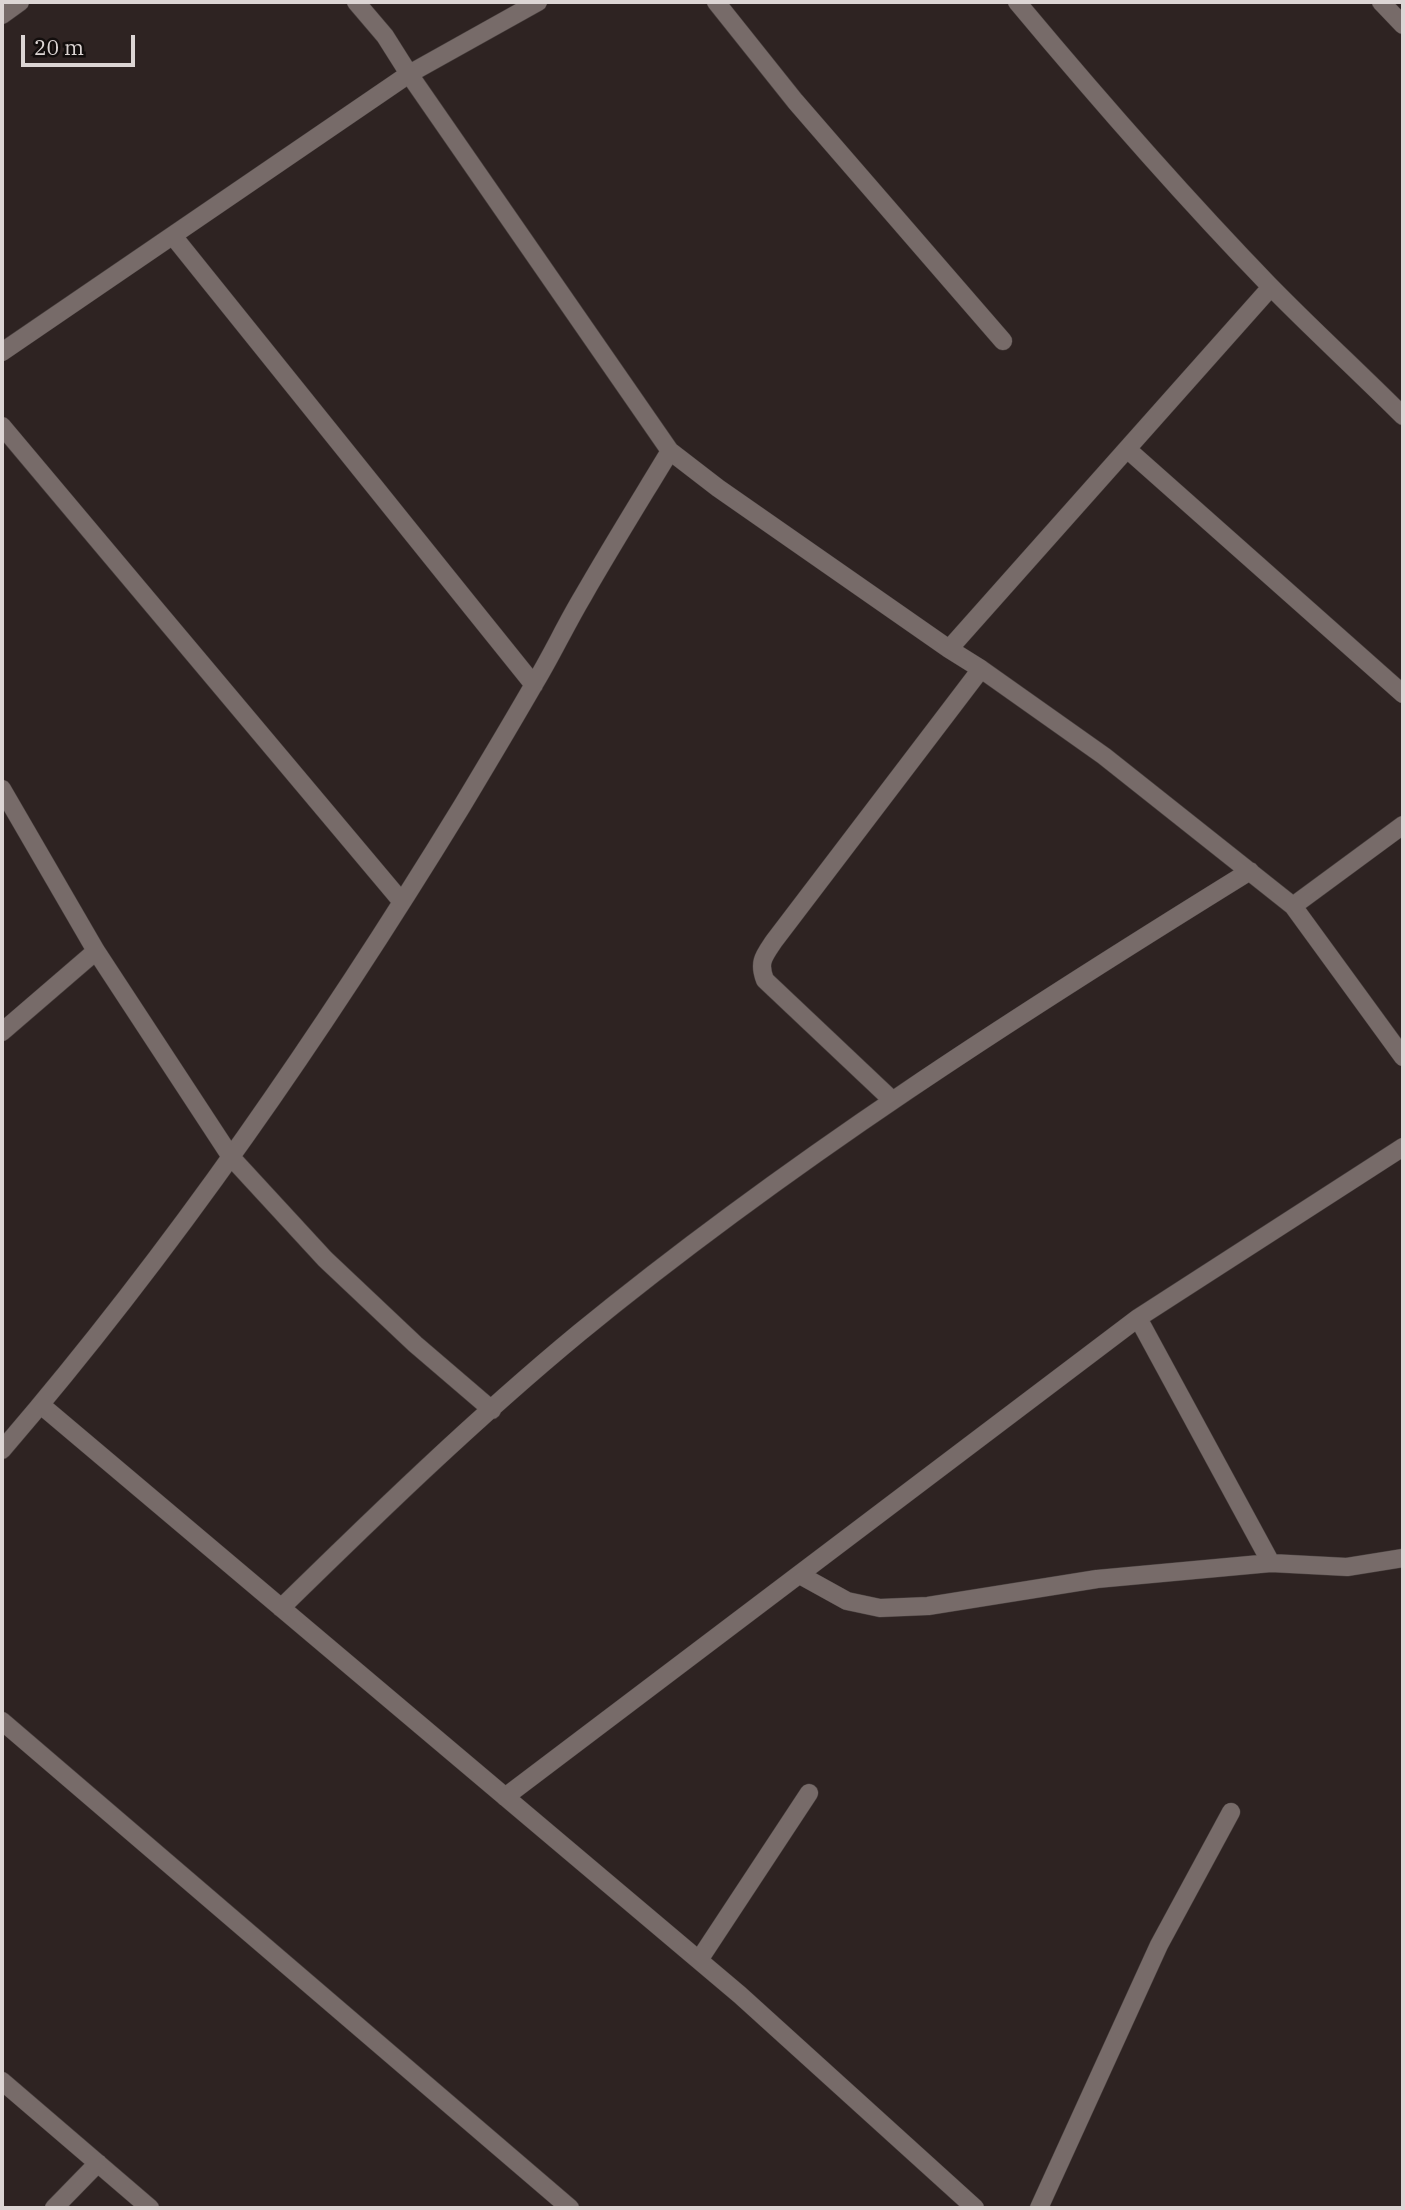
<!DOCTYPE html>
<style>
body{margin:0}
#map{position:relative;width:1405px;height:2210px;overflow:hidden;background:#2e2322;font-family:"IBM Plex Serif",serif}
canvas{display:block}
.frame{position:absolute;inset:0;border:4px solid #dcd5d4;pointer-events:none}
.scale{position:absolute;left:21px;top:35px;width:114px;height:32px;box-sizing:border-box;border:4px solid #dcd5d4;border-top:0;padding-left:9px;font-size:21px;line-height:24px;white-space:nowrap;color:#dcd5d4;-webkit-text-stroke:5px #130e0d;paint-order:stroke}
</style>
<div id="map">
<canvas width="1405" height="2210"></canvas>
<div class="frame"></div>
<div class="scale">20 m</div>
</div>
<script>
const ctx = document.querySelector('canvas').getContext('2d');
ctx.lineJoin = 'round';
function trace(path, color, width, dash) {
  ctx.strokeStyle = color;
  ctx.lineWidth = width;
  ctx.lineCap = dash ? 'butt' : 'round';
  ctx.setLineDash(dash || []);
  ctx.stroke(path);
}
const minor = new Path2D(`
 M356,2L385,36L409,74L670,451L718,488L949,649L981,669L1104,756L1293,906L1403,1057
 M716,2L795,101L1003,341
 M1017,2C1098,99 1181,194 1269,285C1313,330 1359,372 1403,416
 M1381,2L1403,25
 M2,15L20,2
 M173,236L534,685
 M2,352L409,74L538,2
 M2,426L402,902
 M1127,449L1403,694
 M949,649L1271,287
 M2,789L96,951L231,1157L325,1259L415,1344L492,1410
 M1293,906L1403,825
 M2,1032L96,951
 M892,1100L765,980C758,962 764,956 774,941L981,669
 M1138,1318L1271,1563
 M41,1405L740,1995L975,2208
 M2,1450C174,1250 324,1031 462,806C486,766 510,726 533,686C551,657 565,626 583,596C611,547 641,499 670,451
 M800,1575L847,1601L880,1608L928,1606L1097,1579L1271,1563L1347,1567L1403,1558
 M281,1608C377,1514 475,1419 579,1333C789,1161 1019,1014 1250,871
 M2,1721L570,2208
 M505,1797L1138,1318L1403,1147
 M699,1960L809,1793
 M2,2081L150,2208
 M54,2208L98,2163
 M1039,2208L1159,1945L1231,1812`);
trace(minor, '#49403f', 19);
trace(minor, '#776b69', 18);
</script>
